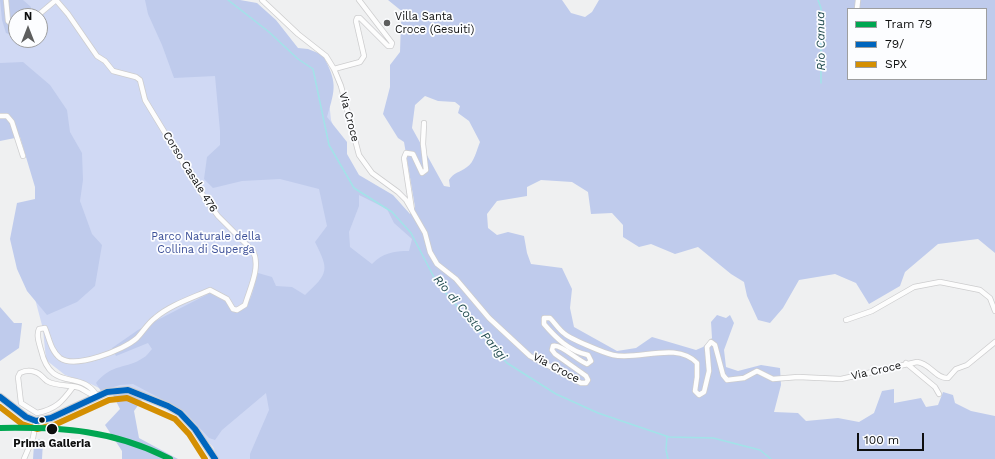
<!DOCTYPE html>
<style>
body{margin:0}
#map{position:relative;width:995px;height:459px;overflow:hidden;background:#eff0f1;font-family:"Work Sans",sans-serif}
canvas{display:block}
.legend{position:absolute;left:847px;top:8px;width:140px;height:72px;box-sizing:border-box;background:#fcfdff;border:1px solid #9d9e9f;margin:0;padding:5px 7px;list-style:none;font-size:12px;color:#0e0f0f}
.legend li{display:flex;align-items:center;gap:8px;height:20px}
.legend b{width:20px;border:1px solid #9d9e9f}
.north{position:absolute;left:8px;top:8px;width:40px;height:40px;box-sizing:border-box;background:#fcfdff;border:1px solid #9d9e9f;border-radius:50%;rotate:0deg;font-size:11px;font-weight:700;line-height:16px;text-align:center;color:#0e0f0f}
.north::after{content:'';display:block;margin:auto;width:14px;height:18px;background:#5d5e5e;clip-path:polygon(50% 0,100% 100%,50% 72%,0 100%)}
.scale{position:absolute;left:857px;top:433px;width:67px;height:18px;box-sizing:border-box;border:2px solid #0e0f0f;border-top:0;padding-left:5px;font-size:12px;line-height:14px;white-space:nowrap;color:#0e0f0f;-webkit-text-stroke:3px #fcfdff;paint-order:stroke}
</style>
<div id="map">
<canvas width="995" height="459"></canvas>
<ul class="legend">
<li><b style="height:5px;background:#00a651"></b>Tram 79</li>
<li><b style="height:5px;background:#0065bd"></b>79/</li>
<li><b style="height:5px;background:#d48f02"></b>SPX</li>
</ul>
<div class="north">N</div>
<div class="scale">100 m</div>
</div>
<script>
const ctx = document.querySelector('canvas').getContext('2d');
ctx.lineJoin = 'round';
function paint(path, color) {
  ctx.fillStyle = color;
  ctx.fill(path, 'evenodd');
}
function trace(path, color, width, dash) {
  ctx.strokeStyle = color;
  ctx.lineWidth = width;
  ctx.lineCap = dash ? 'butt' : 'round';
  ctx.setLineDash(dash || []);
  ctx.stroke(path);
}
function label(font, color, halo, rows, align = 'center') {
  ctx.font = font + ' "Work Sans",sans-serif';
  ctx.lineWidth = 3.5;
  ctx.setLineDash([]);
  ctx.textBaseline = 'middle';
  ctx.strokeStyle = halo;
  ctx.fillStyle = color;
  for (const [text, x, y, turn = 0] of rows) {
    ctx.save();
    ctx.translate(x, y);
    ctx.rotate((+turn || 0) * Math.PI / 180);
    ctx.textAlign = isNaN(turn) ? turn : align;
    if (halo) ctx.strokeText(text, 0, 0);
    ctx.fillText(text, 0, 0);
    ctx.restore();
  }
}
paint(new Path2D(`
 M0,0H233L327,81L331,120L339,141L358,180L406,221L770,459H218L213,447L178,411L132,388L103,390L91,384L65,375L46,360L43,329L17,231L59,171L0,66ZM16,16H40V40H16Z`), '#d0d9f4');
paint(new Path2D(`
 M0,0H23L31,7V16H16V37L6,33L2,20Z
 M145,0H240L257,3L276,20L298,48L308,49L323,55C337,83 336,87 327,117L347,142V154L359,175L393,195L410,214L415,207L404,142L398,138L383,114L390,87V65L400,52L401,22L409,17L388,0H562L571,13L585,17L592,12L599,0H995V253L978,239L938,244L905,272L900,286L869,304L856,283L835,274L799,280L783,308L770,323L758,320L747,296L744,282L731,274L698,247L675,254L651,244L639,247L623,237V225L612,213L591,214L588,192L572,182L541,180L527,187V196L497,201L487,214L488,228L497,235L508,232L524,236L527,253L531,264L562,268L572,289L570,308L574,327L617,351L636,348L652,337L696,350L703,347L712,338L711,322L717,315L726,318L730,315L734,323L724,350L726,367L738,371L761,365L780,368L781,385L774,412L798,413L806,421L838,418L859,422L874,413L882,391L894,389V403L921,398L926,407L938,405L943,392L953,395L955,403L971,411L995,416V459H250V454L269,410L266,393L222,430L215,440L209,438L184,411L133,384L120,385L101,391L96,383C112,363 127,369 143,358C147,356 149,352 152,349L148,343L116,356L112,348L138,330L210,293L225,301L234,312C253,307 252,291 258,273L272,277L276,286L292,287L305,295C329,273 329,270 315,242L327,226L319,189L280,179L242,181L213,188L204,179L207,157L220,145V131L215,76L174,78L162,45L148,14ZM848,9H986V79H848ZM425,96L438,101L455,102L460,106L458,113L469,121L480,142C477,149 474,163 467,167C459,173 454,172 449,180L450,187L444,186L412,128L415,105ZM359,195L387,209L394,223L412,239L409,251C393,251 383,253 372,264L350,247L349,232L359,206Z
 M23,62L50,85L67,110L70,132L82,153L83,180L80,201L92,234L102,245L95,286L77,302L47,315L27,291L17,269L10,239L17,203L35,199V187L20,137L0,141V63Z
 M0,307L14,323H22L19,348L0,361Z
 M121,393L132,395L142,400L134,411L139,438L178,459H122V451L105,425L120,409L113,395Z
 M39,439L43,442L42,459H33L34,445Z`), '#bfcbec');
trace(new Path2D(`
 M228,0L269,32L298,59L313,69L329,145L354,188L392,212L411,233L437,283L507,363L556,394L598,413L669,437L713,438L760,450L771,459
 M818,0L821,8V83
 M667,436L666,450L668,459`), '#a2e3e8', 1.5);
const street = new Path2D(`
 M6,0L8,21L16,28
 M262,0L298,34L326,56L334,69L341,86L359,155L372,173L398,192L406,200L425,233L430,252L437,264L456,279L489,318L530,356L581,383H586L588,380L586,376L555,354L552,350L553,346C561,344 577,360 587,364L591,361L588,355C569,351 556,338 544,324V318H550C555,323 559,330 565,334C571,339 604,353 613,355C639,361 676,341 697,363V377L695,391L699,395L704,392L709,371L707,347L711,342L715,345L723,375L727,380L744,378L757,371L773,379L798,377L841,379L917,362C930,363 936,379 948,378L956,369L967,365L995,342
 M857,9L858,0
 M37,16L56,0L68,14L97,56L105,61L113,71L136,77L140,80L145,100L204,197L218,216L253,251C261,267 250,288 245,305L237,310L233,309L227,299L210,290C192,298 170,305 155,318C148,323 143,332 137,338C124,350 75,369 60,358C51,351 49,338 45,328L39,329C36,335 39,343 41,350C51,394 81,368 97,396
 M334,69L360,62L364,56L356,21L357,18H360L388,46H391L392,43L359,0
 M0,116H7L12,122L23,156
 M412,210L404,158L406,153L413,154L422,173L426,170L423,144L424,123
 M846,320L872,311L914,287L940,282L980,290L990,298L995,311
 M906,363L935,387L939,394
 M73,387C62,402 56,409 37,413L21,403L18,377L20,373C24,371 30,370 35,372C40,373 43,378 47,381C57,387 70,384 80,388C86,391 90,395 97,396
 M24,459L33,438L36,421`);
const secondary = new Path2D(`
 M0,397L26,417L36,421L51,418L107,392L128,390L168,406L180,413L195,429L215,459`);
trace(street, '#cdcdce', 6);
trace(secondary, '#cdcdce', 8);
trace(street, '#fdfdfd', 4.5);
trace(secondary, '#f3f2ee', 6);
trace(new Path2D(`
 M0,397L26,417L36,421L51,418L107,392L128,390L168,406L180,413L195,429L215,459`), '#0065bd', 6);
trace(new Path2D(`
 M0,407L22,424L37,429L54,425L109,400L127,398L175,419L189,434L205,459`), '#d48f02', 6);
trace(new Path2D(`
 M0,428C62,427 114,430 170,459`), '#00a651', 6);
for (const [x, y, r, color] of [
 [387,23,4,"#5d5e5e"],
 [42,420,3.5,"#0e0f0f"],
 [52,429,6,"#0e0f0f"]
]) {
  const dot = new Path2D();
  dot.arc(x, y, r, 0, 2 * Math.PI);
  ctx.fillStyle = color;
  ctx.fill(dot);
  trace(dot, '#fcfdff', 1.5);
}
label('11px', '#0e0f0f', '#fcfdff', [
 ["Villa Santa",395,17],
 ["Croce (Gesuiti)",395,30]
], 'left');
label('11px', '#0e0f0f', '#fcfdff', [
 ["Via Croce",349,117,75],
 ["Corso Casale 476",190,172,58],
 ["Via Croce",556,368,28],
 ["Via Croce",876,371,-13]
]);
label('11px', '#3c5098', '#fcfdff', [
 ["Parco Naturale della",206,237],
 ["Collina di Superga",206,250]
]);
label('bold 11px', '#0e0f0f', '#fcfdff', [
 ["Prima Galleria",52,444]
]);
label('italic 12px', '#214c4f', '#fcfdff', [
 ["Rio Canua",821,41,-91],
 ["Rio di Costa Parigi",470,318,50]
]);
</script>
